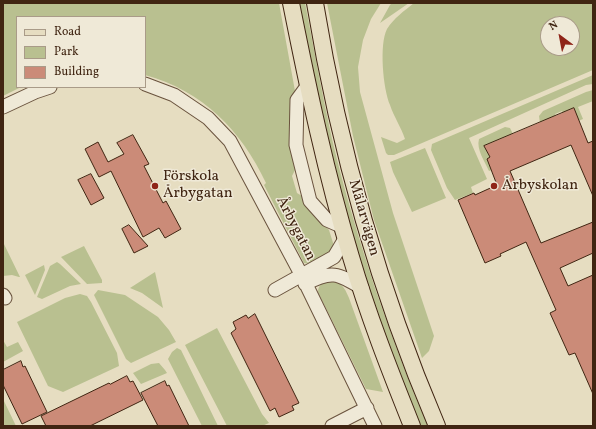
<!DOCTYPE html>
<meta charset="utf-8">
<style>
body{margin:0}
#map{position:relative;width:596px;height:429px;overflow:hidden;background:#e6ddc1;font-family:Vollkorn,serif}
canvas{display:block}
.frame{position:absolute;inset:0;border:4px solid #402512;pointer-events:none}
.legend{position:absolute;left:16px;top:16px;width:130px;height:72px;box-sizing:border-box;background:#efe9d7;border:1px solid #a99b88;margin:0;padding:5px 7px;list-style:none;font-size:12px;color:#402512}
.legend li{display:flex;align-items:center;gap:8px;height:20px}
.legend b{width:20px;border:1px solid #a99b88}
.north{position:absolute;left:540px;top:16px;width:40px;height:40px;box-sizing:border-box;background:#efe9d7;border:1px solid #a99b88;border-radius:50%;rotate:328deg;font-size:11px;font-weight:700;line-height:16px;text-align:center;color:#402512}
.north::after{content:'';display:block;margin:auto;width:14px;height:18px;background:#8f2418;clip-path:polygon(50% 0,100% 100%,50% 72%,0 100%)}
</style>
<div id="map">
<canvas width="596" height="429"></canvas>
<div class="frame"></div>
<ul class="legend">
<li><b style="height:5px;background:#e6ddc1"></b>Road</li>
<li><b style="height:11px;background:#b9c090"></b>Park</li>
<li><b style="height:11px;background:#cb8b78"></b>Building</li>
</ul>
<div class="north">N</div>
</div>
<script>
const ctx = document.querySelector('canvas').getContext('2d');
ctx.lineJoin = 'round';
function paint(path, color) {
  ctx.fillStyle = color;
  ctx.fill(path, 'evenodd');
}
function trace(path, color, width, dash) {
  ctx.strokeStyle = color;
  ctx.lineWidth = width;
  ctx.lineCap = dash ? 'butt' : 'round';
  ctx.setLineDash(dash || []);
  ctx.stroke(path);
}
function label(font, color, halo, rows, align = 'center') {
  ctx.font = font + ' Vollkorn,serif';
  ctx.lineWidth = 3;
  ctx.setLineDash([]);
  ctx.textBaseline = 'middle';
  ctx.strokeStyle = halo;
  ctx.fillStyle = color;
  for (const [text, x, y, turn = 0] of rows) {
    ctx.save();
    ctx.translate(x, y);
    ctx.rotate((+turn || 0) * Math.PI / 180);
    ctx.textAlign = isNaN(turn) ? turn : align;
    if (halo) ctx.strokeText(text, 0, 0);
    ctx.fillText(text, 0, 0);
    ctx.restore();
  }
}
paint(new Path2D(`
 M3,3H279L295,91L290,148L295,170L292,176L297,193L302,196L307,208L312,212L329,230L334,246L333,251L311,264L304,263L264,185L266,183C241,130 203,91 145,75V17H17V87H21L3,96Z
 M299,3H305C314,49 322,94 332,139C344,190 359,239 375,288C391,334 408,381 428,426H421C397,367 374,308 355,247C331,167 313,85 299,3Z
 M327,3H381L371,19L363,40L358,67L360,92L393,213L434,336L429,351L422,358L374,220L353,136Z
 M392,3H409L380,23L390,5Z
 M414,3H593V70L394,155H388L386,153L381,137L397,143L405,139C401,127 394,117 390,105C383,89 379,44 387,29C394,18 404,11 414,3ZM548,24H572V48H548Z
 M593,75V84L586,85L469,138L487,179L471,187L473,193L455,200L447,188L431,150L432,144Z
 M593,90V101L578,107L583,119L578,121L563,113L562,111L555,114L556,116L540,123L539,116L543,111L586,92Z
 M505,127L510,128L513,134L485,146L490,157L492,170L489,171C485,162 476,149 479,139Z
 M425,148L446,198L412,212L393,172L390,162Z
 M3,242L20,277H19L12,275L3,276Z
 M84,246L102,280V283L87,284L61,257Z
 M57,262L60,264L81,284L70,286L42,299L37,297L50,266Z
 M44,265L45,270L35,295L25,275Z
 M155,272L163,308L142,293L130,288Z
 M329,281C342,283 344,286 349,298L383,392L366,389L318,292C318,285 323,282 329,281Z
 M98,290L125,295L158,317L169,330L176,342L131,363L126,359L94,295Z
 M80,294L87,296L91,302L117,353L119,366L63,392L48,386L17,322L65,298Z
 M217,328L262,414L269,423L262,426H227L185,345Z
 M3,340L7,347L18,342L23,351L3,362Z
 M177,348L181,350L218,426H202L168,359L172,352Z
 M159,363L165,370L167,373L141,384L133,373L151,364Z
 M3,399L16,426H3Z`), '#b9c090');
const building = new Path2D(`
 M574,108L588,143L593,141V196L571,145L510,171L541,243L593,222V253L560,268L568,286L593,275V394L575,353L569,355L550,313L556,310L526,242L500,254L501,256L485,263L458,200L474,193L475,195L497,185L487,159L490,157L484,146Z
 M133,135L149,164L144,166L163,203L166,201L181,229L165,238L159,228L143,237L111,171L99,177L85,149L98,142L108,162L124,154L117,143Z
 M91,174L104,198L91,205L78,180Z
 M129,225L148,246L134,253L122,229Z
 M255,314L299,403L292,406L294,410L279,417L275,408L270,411L231,333L236,329L233,322L246,315L248,318Z
 M21,361L23,367L25,366L47,412L22,424L3,385V370Z
 M127,376L130,382L133,381L143,400L90,426H46L41,416L109,383L110,384Z
 M165,381L167,386L169,385L189,426H158L141,393Z`);
paint(building, '#cb8b78');
trace(building, '#402512', 1);
const minor = new Path2D(`
 M145,84L174,95L208,118L230,141L302,276L375,426
 M308,85L297,100L296,145L310,201L327,220L343,227
 M3,107L35,92L50,87
 M305,284C332,270 337,273 362,288
 M275,290L334,257L346,237
 M3,295L5,298
 M332,426L367,408`);
const major = new Path2D(`
 M291,3C308,88 326,174 351,257C368,315 390,371 412,426
 M315,3C339,149 379,290 437,426`);
trace(minor, '#6a533e', 15);
trace(major, '#402512', 18);
trace(minor, '#efe9d7', 13);
trace(major, '#e6ddc1', 16);
for (const [x, y, r, color] of [
 [155,186,4,"#8f2418"],
 [494,186,4,"#8f2418"]
]) {
  const dot = new Path2D();
  dot.arc(x, y, r, 0, 2 * Math.PI);
  ctx.fillStyle = color;
  ctx.fill(dot);
  trace(dot, '#efe9d7', 1.5);
}
label('15px', '#402512', '#efe9d7', [
 ["Förskola",163,177],
 ["Årbygatan",163,194],
 ["Årbyskolan",502,186]
], 'left');
label('15px', '#402512', '#efe9d7', [
 ["Mälarvägen",363,218,74],
 ["Årbygatan",295,229,63]
]);
</script>
